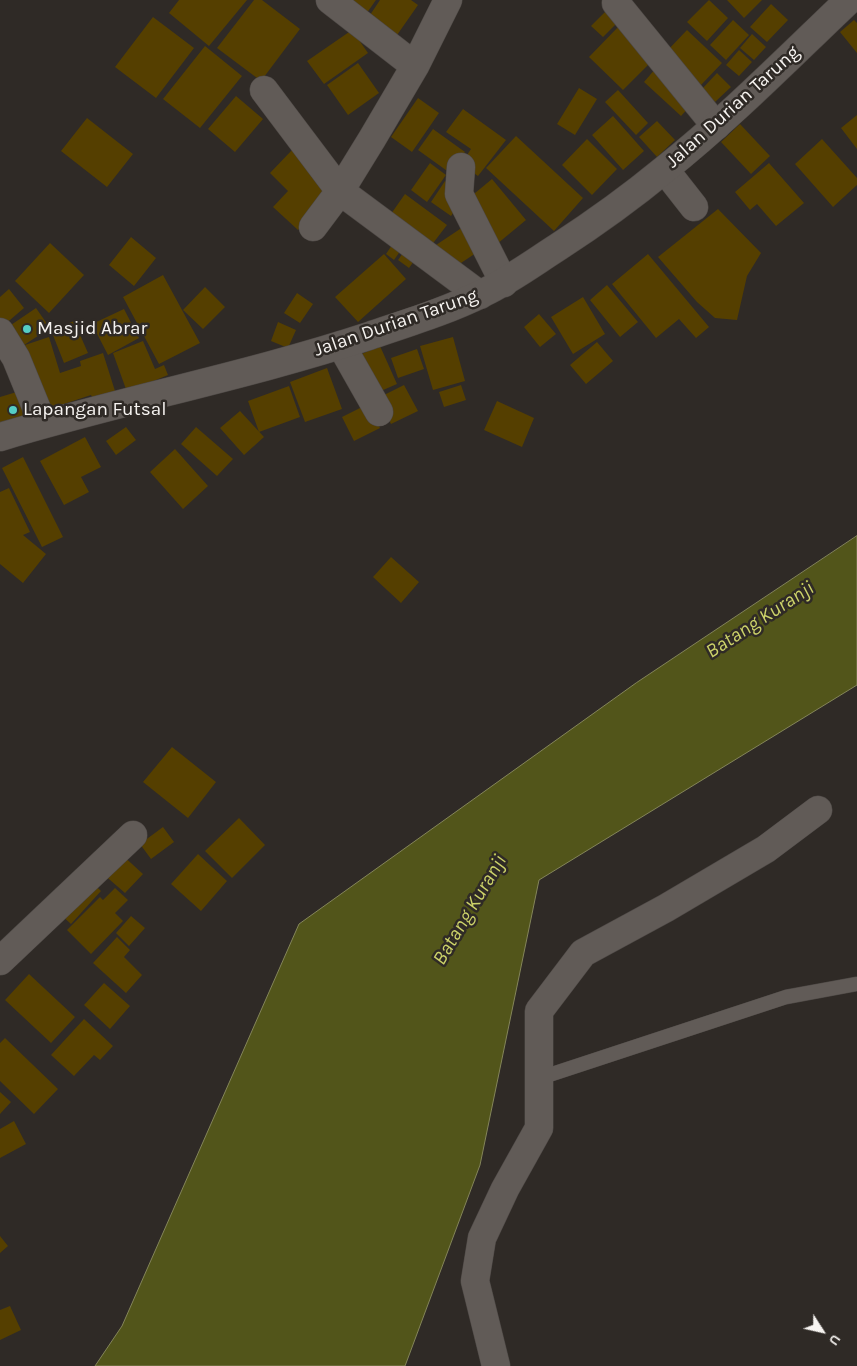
<!DOCTYPE html>
<style>
body{margin:0}
#map{position:relative;width:857px;height:1366px;overflow:hidden;background:#2f2a26;font-family:Karla,sans-serif}
canvas{display:block}
.north{position:absolute;left:797px;top:1306px;width:50px;height:50px;-webkit-text-stroke:4px #2f2a26;paint-order:stroke;rotate:125deg;font-size:14px;font-weight:700;line-height:20px;text-align:center;color:#f7f4f1}
.north::after{content:'';display:block;margin:auto;width:18px;height:22px;background:#f7f4f1;clip-path:polygon(50% 0,100% 100%,50% 72%,0 100%)}
</style>
<div id="map">
<canvas width="857" height="1366"></canvas>
<div class="north">U</div>
</div>
<script>
const ctx = document.querySelector('canvas').getContext('2d');
ctx.lineJoin = 'round';
function paint(path, color) {
  ctx.fillStyle = color;
  ctx.fill(path, 'evenodd');
}
function trace(path, color, width, dash) {
  ctx.strokeStyle = color;
  ctx.lineWidth = width;
  ctx.lineCap = dash ? 'butt' : 'round';
  ctx.setLineDash(dash || []);
  ctx.stroke(path);
}
function label(font, color, halo, rows, align = 'center') {
  ctx.font = font + ' Karla,sans-serif';
  ctx.lineWidth = 5;
  ctx.setLineDash([]);
  ctx.textBaseline = 'middle';
  ctx.strokeStyle = halo;
  ctx.fillStyle = color;
  for (const [text, x, y, turn = 0] of rows) {
    ctx.save();
    ctx.translate(x, y);
    ctx.rotate((+turn || 0) * Math.PI / 180);
    ctx.textAlign = isNaN(turn) ? turn : align;
    if (halo) ctx.strokeText(text, 0, 0);
    ctx.fillText(text, 0, 0);
    ctx.restore();
  }
}
const water = new Path2D(`
 M857,536V685L539,880L480,1165L405,1366H95L122,1326L299,924L636,683Z`);
paint(water, '#52551a');
trace(water, '#84855a', 1);
paint(new Path2D(`
 M179,0H247L209,46L169,13Z
 M254,0H262L300,29L261,81L217,48Z
 M344,0H376L364,17Z
 M380,0H411L418,5L395,38L368,18Z
 M709,0L728,18L707,41L687,22Z
 M727,0H762L744,18Z
 M771,4L788,20L767,42L750,27Z
 M607,10L618,22L603,37L591,26Z
 M153,17L194,48L156,98L115,67Z
 M733,20L749,35L726,60L710,45Z
 M854,20L857,23V53L840,32Z
 M620,25L654,59L623,90L589,57Z
 M352,30L368,53L324,84L307,61Z
 M687,30L722,63L701,85L666,52Z
 M752,34L766,47L754,60L740,48Z
 M205,46L242,76L200,128L163,99Z
 M739,50L752,62L739,76L726,65Z
 M358,63L379,93L348,115L327,85Z
 M656,68L694,102L681,116L644,82Z
 M717,73L731,87L715,102L702,89Z
 M579,88L597,99L575,135L557,124Z
 M618,90L648,123L636,135L605,102Z
 M236,96L263,119L235,152L208,129Z
 M418,98L439,113L412,152L391,137Z
 M463,109L506,140L478,176L461,164L471,149L446,132Z
 M857,115V149L841,128Z
 M613,116L644,151L623,170L592,135Z
 M87,118L133,154L107,187L61,151Z
 M657,121L675,140L657,157L639,137Z
 M740,124L770,156L751,174L721,142Z
 M433,129L465,152L450,173L418,150Z
 M516,136L583,198L554,231L486,168Z
 M587,139L617,169L592,195L562,165Z
 M822,139L857,178V185L833,207L795,164Z
 M292,150L335,190L298,230L273,207L288,191L270,173Z
 M430,163L446,175L427,202L411,190Z
 M769,163L804,203L776,226L757,204L750,210L735,192Z
 M492,179L526,220L497,244L463,203Z
 M445,181L457,189L461,202L451,216L431,202Z
 M405,194L447,225L427,251L386,221Z
 M718,209L761,253L747,276L737,320L715,318L697,302L658,257Z
 M466,225L482,249L452,269L436,245Z
 M131,237L156,258L134,286L109,265Z
 M50,243L84,275L49,313L15,281Z
 M392,245L401,250L394,260L386,254Z
 M407,247L419,254L409,268L398,260Z
 M384,254L406,279L358,322L335,297Z
 M648,254L709,327L696,338L679,319L656,338L612,284Z
 M163,275L200,343L159,364L123,297Z
 M607,285L638,322L620,337L590,300Z
 M205,287L225,307L203,329L183,310Z
 M9,289L24,308L3,326L0,322V297Z
 M297,293L313,304L300,323L284,313Z
 M583,297L605,334L573,354L551,317Z
 M36,308L50,328L18,349L5,329Z
 M124,309L139,338L108,355L92,324Z
 M539,314L556,334L540,347L524,327Z
 M74,321L88,353L64,363L51,330Z
 M278,322L296,330L288,348L271,341Z
 M49,337L60,373L81,366L80,361L103,353L115,391L93,399L91,395L43,411L36,379L25,345Z
 M453,337L465,381L433,390L420,346Z
 M143,341L155,369L164,365L168,375L127,392L113,353Z
 M597,342L613,361L586,384L570,365Z
 M380,346L397,384L374,394L357,356Z
 M417,349L424,369L398,378L391,358Z
 M327,368L342,409L305,422L290,382Z
 M404,385L418,411L391,424L378,398Z
 M461,385L466,400L444,407L439,392Z
 M289,386L300,417L259,432L248,401Z
 M20,391L29,423L0,432V397Z
 M497,401L534,418L522,447L484,430Z
 M368,404L380,428L354,441L342,417Z
 M240,411L264,437L244,455L220,428Z
 M126,427L136,440L116,455L106,441Z
 M196,427L233,459L217,476L181,444Z
 M85,437L101,467L81,477L89,492L64,505L40,461Z
 M175,449L208,486L183,509L150,472Z
 M23,457L63,537L42,547L2,468Z
 M9,488L30,532L23,535L46,554L23,583L0,564V492Z
 M391,557L419,582L401,603L373,577Z
 M172,747L216,782L188,818L143,782Z
 M239,818L265,845L232,878L205,851Z
 M163,827L174,842L151,859L140,844Z
 M120,853L143,874L125,893L102,873Z
 M198,854L227,881L201,911L171,884Z
 M91,881L101,891L71,924L60,914Z
 M115,888L128,900L115,913L123,921L91,954L67,930L100,897L103,900Z
 M131,916L145,928L129,946L116,933Z
 M117,937L130,950L124,957L142,975L126,993L93,963Z
 M29,974L75,1017L51,1043L5,1000Z
 M104,983L130,1006L110,1029L84,1005Z
 M84,1019L113,1046L100,1060L94,1055L74,1076L51,1055Z
 M5,1038L58,1089L34,1114L0,1081V1043Z
 M0,1092L11,1102L0,1114Z
 M14,1121L26,1144L0,1158V1129Z
 M0,1236L8,1246L0,1253Z
 M10,1306L21,1330L0,1340V1310Z`), '#553f00');
const service = new Path2D(`
 M540,1078L786,997L857,984`);
const minor = new Path2D(`
 M330,0L415,66
 M616,3L716,126
 M264,90L340,191L480,295
 M461,167L459,194L504,283
 M665,170L694,207
 M313,227L340,191L372,139L415,66L448,0
 M0,332L16,358L43,424
 M341,345L379,412
 M0,961L133,835
 M496,1366L475,1281L482,1238L505,1189L539,1128V1011L583,953L666,908L766,849L818,810`);
const tertiary = new Path2D(`
 M0,437C122,400 247,376 369,336C407,323 447,311 483,293C510,280 533,263 558,247C595,223 631,197 665,169C730,117 789,57 849,0`);
trace(service, '#4d4845', 15);
trace(minor, '#4d4845', 29);
trace(tertiary, '#4d4845', 29);
trace(service, '#615b57', 14);
trace(minor, '#615b57', 28);
trace(tertiary, '#615b57', 28);
for (const [x, y, r, color] of [
 [27,329,5,"#55cec5"],
 [13,410,5,"#55cec5"]
]) {
  const dot = new Path2D();
  dot.arc(x, y, r, 0, 2 * Math.PI);
  ctx.fillStyle = color;
  ctx.fill(dot);
  trace(dot, '#2f2a26', 2);
}
label('19px', '#f7f4f1', '#2f2a26', [
 ["Jalan Durian Tarung",733,107,-42],
 ["Jalan Durian Tarung",396,323,-19]
]);
label('19px', '#f7f4f1', '#2f2a26', [
 ["Masjid Abrar",37,329],
 ["Lapangan Futsal",23,410]
], 'left');
label('italic 20px', '#ccd269', '#2f2a26', [
 ["Batang Kuranji",760,620,-33],
 ["Batang Kuranji",470,910,-59]
]);
</script>
